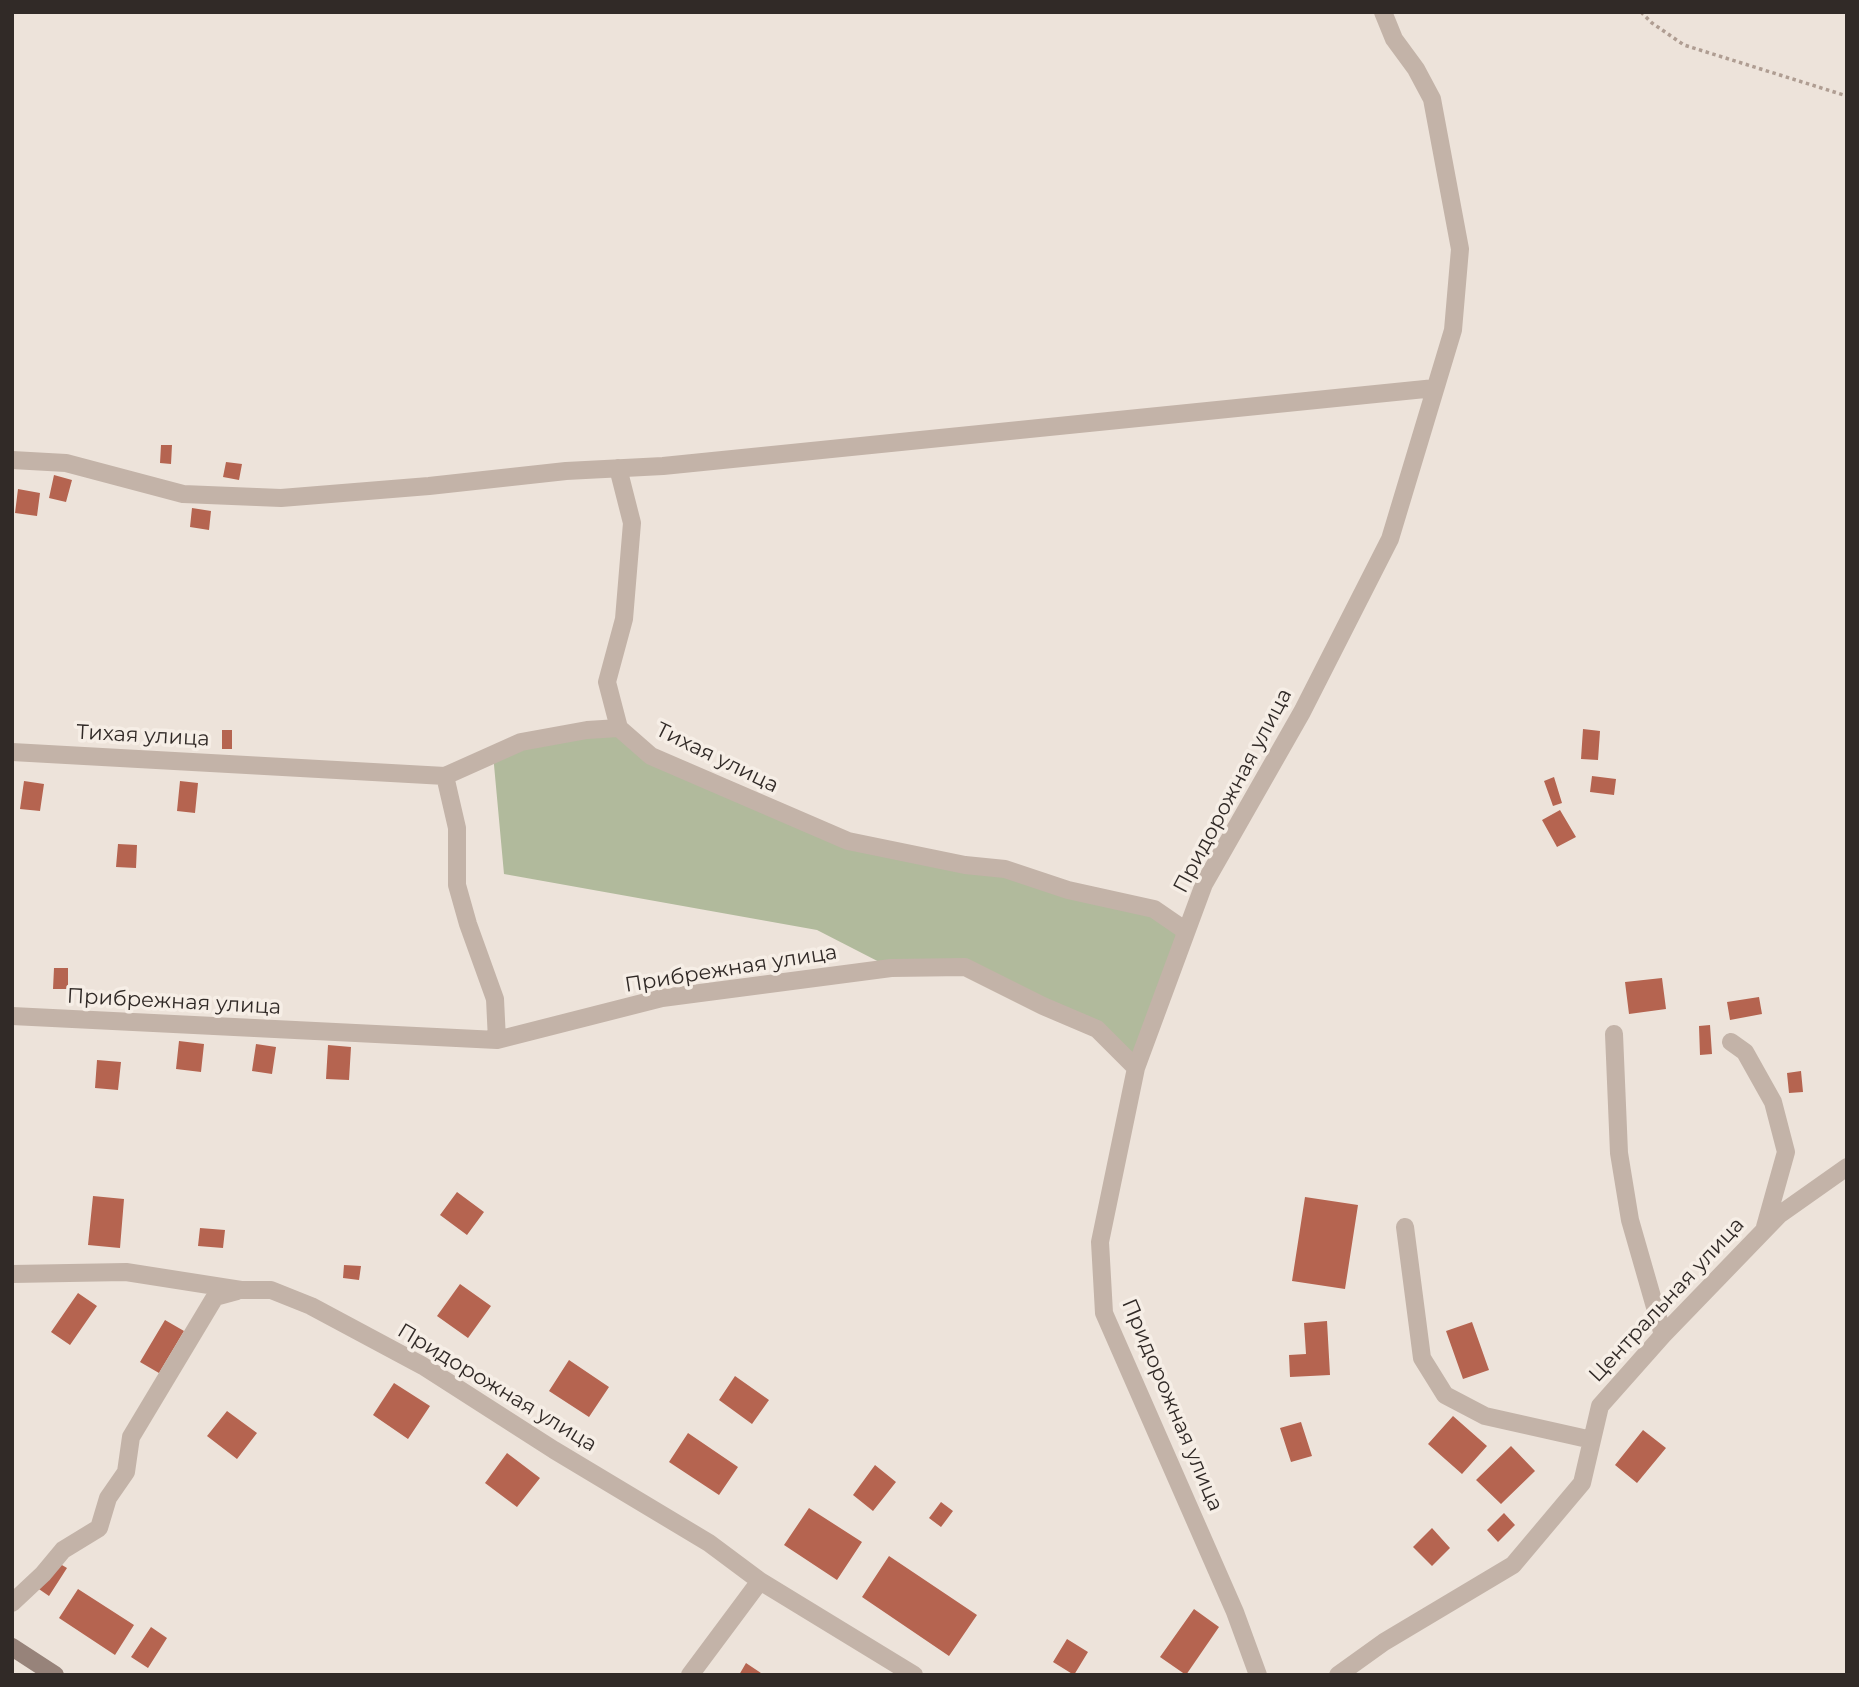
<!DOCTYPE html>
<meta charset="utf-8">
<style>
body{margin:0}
#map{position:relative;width:1859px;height:1687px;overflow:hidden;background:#ede3da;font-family:Montserrat,sans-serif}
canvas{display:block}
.frame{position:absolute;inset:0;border:14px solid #312a27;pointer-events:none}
</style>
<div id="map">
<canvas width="1859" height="1687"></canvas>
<div class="frame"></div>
</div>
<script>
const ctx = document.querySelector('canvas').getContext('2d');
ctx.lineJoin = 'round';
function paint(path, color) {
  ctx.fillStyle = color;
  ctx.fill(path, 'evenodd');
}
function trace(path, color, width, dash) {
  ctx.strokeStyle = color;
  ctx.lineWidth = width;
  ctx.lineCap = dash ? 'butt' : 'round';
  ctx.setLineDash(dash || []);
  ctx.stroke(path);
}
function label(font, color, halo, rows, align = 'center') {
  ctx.font = font + ' Montserrat,sans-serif';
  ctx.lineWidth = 7;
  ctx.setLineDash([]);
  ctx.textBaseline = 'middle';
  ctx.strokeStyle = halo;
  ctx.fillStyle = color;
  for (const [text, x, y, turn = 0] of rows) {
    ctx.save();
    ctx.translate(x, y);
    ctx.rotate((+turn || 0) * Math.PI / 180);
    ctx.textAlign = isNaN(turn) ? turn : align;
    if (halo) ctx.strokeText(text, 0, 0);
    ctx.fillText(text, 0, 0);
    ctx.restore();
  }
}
paint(new Path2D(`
 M619,728L651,756L848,841L1154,909L1186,931L1136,1068L1097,1029L965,967L891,968L817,930L504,874L493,754Z`), '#b1ba9c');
paint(new Path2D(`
 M161,445H172L171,464L160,463Z
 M226,462L242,464L239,480L223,477Z
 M54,475L72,480L66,502L49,498Z
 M18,489L40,493L37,516L15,513Z
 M192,508L211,511L209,530L190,527Z
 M1583,729L1600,731L1598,760L1581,759Z
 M222,730H232V749H222Z
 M1592,776L1616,779L1614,795L1590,792Z
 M1554,777L1562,803L1553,806L1544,781Z
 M24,781L44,784L40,811L20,809Z
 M180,781L198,783L195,813L177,811Z
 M1560,810L1576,837L1557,847L1542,820Z
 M118,844L137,845L136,868L116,867Z
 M54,968H68V989H53Z
 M1662,978L1666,1009L1629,1014L1625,982Z
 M1759,997L1762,1014L1730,1020L1727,1002Z
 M1710,1025L1712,1054L1700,1055L1699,1026Z
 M179,1041L204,1044L201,1072L176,1069Z
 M256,1044L276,1047L272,1074L252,1071Z
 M328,1045L351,1047L349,1080L326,1079Z
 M97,1060L121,1062L118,1090L95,1088Z
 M1801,1071L1803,1092L1789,1093L1787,1073Z
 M457,1192L484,1212L467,1235L440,1215Z
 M93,1196L124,1199L120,1248L88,1245Z
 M1305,1197L1358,1205L1345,1289L1292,1281Z
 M200,1228L225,1230L223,1248L198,1246Z
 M344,1265L361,1266L359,1280L343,1278Z
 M460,1284L491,1306L468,1338L437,1316Z
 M78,1293L97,1306L70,1345L51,1332Z
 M165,1320L184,1331L159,1373L140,1362Z
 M1327,1321L1330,1375L1290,1377L1289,1355L1306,1354L1304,1323Z
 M1472,1322L1489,1370L1463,1379L1446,1331Z
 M569,1360L609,1387L589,1417L549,1391Z
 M735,1376L769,1400L752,1424L719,1400Z
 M394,1383L430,1406L408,1439L373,1415Z
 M227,1411L257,1433L237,1459L207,1436Z
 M1453,1416L1487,1446L1462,1474L1428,1444Z
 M1301,1422L1312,1456L1291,1462L1280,1428Z
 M1643,1430L1666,1448L1637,1483L1615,1465Z
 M688,1433L738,1467L719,1495L669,1462Z
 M1511,1446L1535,1471L1501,1504L1476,1480Z
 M507,1453L540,1478L517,1507L485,1483Z
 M875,1465L896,1482L873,1511L853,1495Z
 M941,1502L953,1511L941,1527L929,1518Z
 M809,1508L862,1542L837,1580L784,1545Z
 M1504,1513L1515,1525L1498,1542L1487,1530Z
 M1432,1528L1450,1548L1432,1566L1413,1547Z
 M889,1556L977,1615L949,1656L862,1597Z
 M50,1558L67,1568L49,1596L33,1585Z
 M78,1589L134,1625L115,1655L59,1618Z
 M1194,1609L1219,1627L1186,1675L1160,1657Z
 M151,1627L167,1638L148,1668L131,1657Z
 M1067,1639L1088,1652L1074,1675L1053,1662Z
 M746,1663L764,1675H739Z`), '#b56450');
trace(new Path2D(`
 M1641,12L1652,23L1684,45L1847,96`), '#af9d92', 3.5, [3.5, 3.5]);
trace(new Path2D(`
 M12,460L66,463L183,494L281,498L429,486L566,471L663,466L1435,388
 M618,468L632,523L624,619L607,682L619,728
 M12,752L445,776L521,742L587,730L619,728L651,756L848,841L965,865L1005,869L1068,890L1154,909L1186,931
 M445,776L457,828V885L468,924L495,999L497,1040
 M12,1016L497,1040L662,998L891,968L965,967L1043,1006L1097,1029L1136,1068
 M1614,1034L1619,1153L1630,1220L1663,1335
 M1731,1042L1745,1052L1773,1102L1786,1152L1765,1227
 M1405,1227L1422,1358L1445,1395L1485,1416L1592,1440
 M12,1274L126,1272L241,1290H271L311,1306L423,1366L554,1450L709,1543L760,1581L914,1675
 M12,1603L43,1574L63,1550L99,1528L108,1498L126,1472L131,1437L215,1297L237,1291
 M690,1675L760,1581
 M1258,1675L1235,1612L1104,1313L1100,1242L1136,1068L1204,884L1302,712L1390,539L1453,330L1460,249L1432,99L1416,69L1394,39L1383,12
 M1338,1675L1384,1642L1513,1565L1582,1483L1600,1406L1663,1335L1779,1215L1847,1167`), '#c3b3a8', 18);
trace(new Path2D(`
 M12,1647L55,1675`), '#97837a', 18);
label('21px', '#312a27', '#f6eee6', [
 ["Тихая улица",143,736,3],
 ["Тихая улица",717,758,26],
 ["Придорожная улица",1233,791,-62],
 ["Прибрежная улица",731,969,-9],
 ["Прибрежная улица",174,1002,3],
 ["Центральная улица",1667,1300,-47],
 ["Придорожная улица",497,1388,31],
 ["Придорожная улица",1172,1405,67]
]);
</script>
